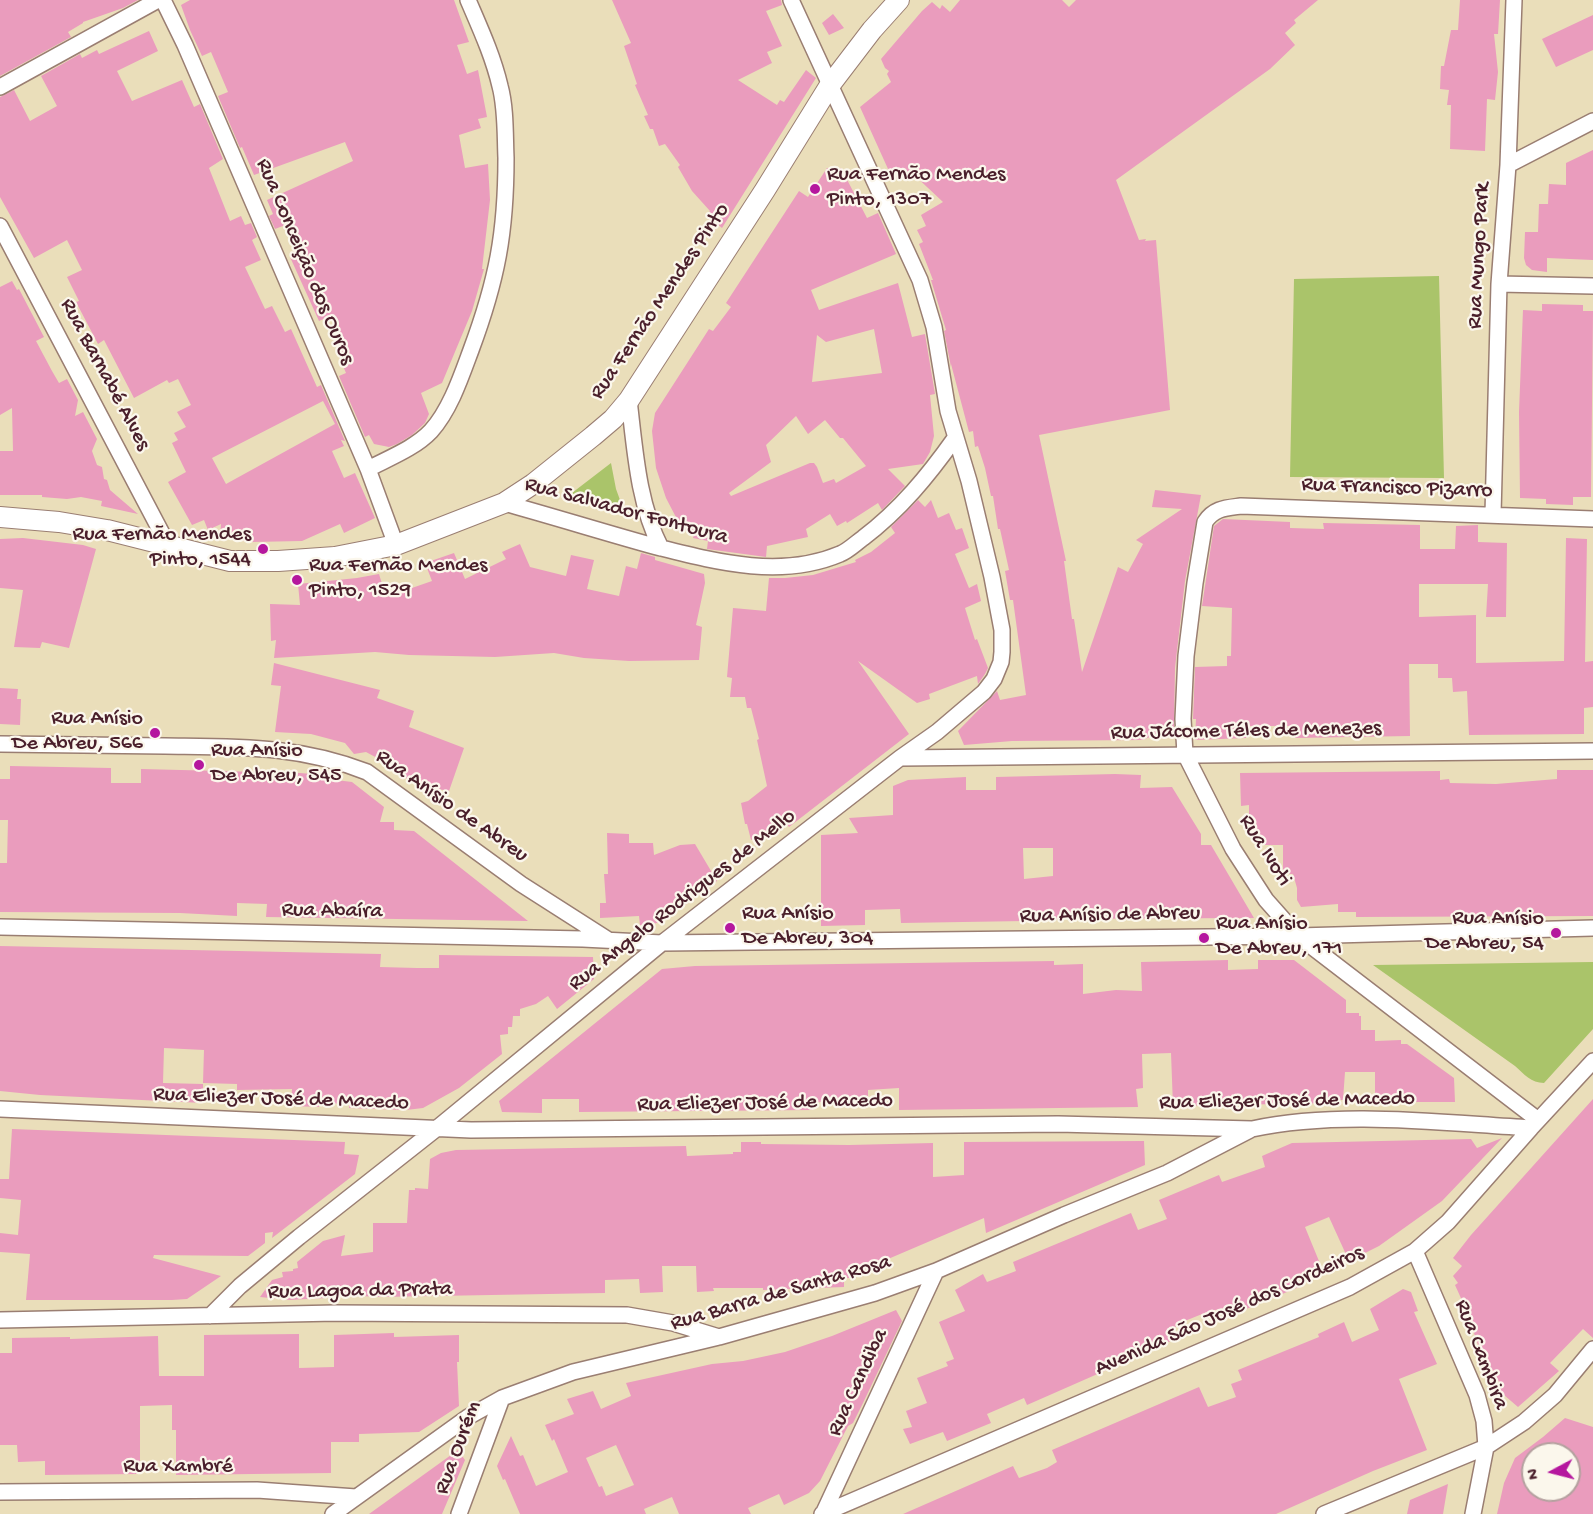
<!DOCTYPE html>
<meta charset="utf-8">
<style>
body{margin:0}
#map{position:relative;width:1593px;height:1514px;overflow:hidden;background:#eadeba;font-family:"Gochi Hand",sans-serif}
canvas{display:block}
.north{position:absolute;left:1521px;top:1442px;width:60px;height:60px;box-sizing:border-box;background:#fbf7ec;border:2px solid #b4a19f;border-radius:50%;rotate:263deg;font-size:16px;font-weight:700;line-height:24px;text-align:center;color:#4a1f2b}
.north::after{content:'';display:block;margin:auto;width:21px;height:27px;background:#b5179e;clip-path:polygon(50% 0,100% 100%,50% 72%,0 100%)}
</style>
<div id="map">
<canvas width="1593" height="1514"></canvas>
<div class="north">N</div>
</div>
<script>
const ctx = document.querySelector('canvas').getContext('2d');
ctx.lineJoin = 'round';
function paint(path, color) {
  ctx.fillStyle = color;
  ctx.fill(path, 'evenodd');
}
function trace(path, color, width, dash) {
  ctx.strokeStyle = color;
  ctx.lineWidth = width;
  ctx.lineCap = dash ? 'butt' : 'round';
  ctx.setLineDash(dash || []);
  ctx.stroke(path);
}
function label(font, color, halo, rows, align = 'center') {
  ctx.font = font + ' "Gochi Hand",sans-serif';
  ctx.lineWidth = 4.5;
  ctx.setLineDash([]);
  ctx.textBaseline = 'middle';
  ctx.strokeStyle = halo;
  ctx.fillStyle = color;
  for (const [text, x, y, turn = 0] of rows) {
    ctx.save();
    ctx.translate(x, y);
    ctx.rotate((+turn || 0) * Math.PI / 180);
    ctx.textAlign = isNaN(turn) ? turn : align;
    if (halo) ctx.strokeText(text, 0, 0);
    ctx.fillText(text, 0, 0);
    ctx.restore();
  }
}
paint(new Path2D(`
 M1439,276L1444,478L1290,477L1294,279Z
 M611,463L616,489L624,511L568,496Z
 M1593,962V1029L1544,1083C1531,1083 1524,1074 1515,1066L1373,965Z`), '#aac46a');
paint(new Path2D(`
 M0,0H138L123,8L83,22V23L68,32L71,37L0,76Z
 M190,0H454L469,42L457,45L467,74L478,70L487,117L478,119L481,128L459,135L465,168L488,164L490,200L482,269H484L472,311L442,383L421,393L429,414L425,423L412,435L397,444L389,447L374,444L369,435L365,437L339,376L346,373L340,359L338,345L344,343L332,315L319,321L290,257L300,252L288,224L275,229L269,216L273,214L267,200L353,161L345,142L254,175L242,147L240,148L218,96L228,92L211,52L202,56L190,30L181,5Z
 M612,0H781L782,5L766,11L782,46L767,52L772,63L738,80L777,105L780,100L784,102L806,70L816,78L722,228L707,215L710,211L692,191L678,167L680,165L665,144L659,146L653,129H650L644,116L648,115L635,85L637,84L624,46L631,43Z
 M960,0H1062L1069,7L1076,0H1318L1294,20L1296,23L1285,33L1295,45L1270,69L1116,180L1139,240L1146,239L1145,241L1156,240L1170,410L1039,435L1066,561H1064L1072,619H1074L1082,672L1118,567L1128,572L1143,544L1136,540L1182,509L1152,507L1155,490L1201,495L1185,581L1175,668L1174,728L1142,740L1012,741L964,745L958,731L997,691L1000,700L1026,695L1013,600H1010L1005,571L1009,570L1000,529H998L993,496H991L985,468L978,446L975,447L973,431L969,432L951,364V367L944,331L946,330L931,280H933L919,244L923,242L917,230L926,226L921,215L943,202L911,172L893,180L860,107L891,82L887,74L889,71L885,68L881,59L922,11L932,2L940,9L942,5L950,12Z
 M1460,0H1500L1498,34H1494L1498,72L1495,100L1487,99L1485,151L1450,149L1451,105H1447L1449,90L1440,89L1441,66H1444L1451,30H1458Z
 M833,14L844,28L829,35L822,23Z
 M1593,15V50L1556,67L1542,39Z
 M149,31L158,51L117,71L132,101L182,80L194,107L200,104L223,159L209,168L230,221L241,216L245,225L251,223L257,237L252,240L261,260L245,267L265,309L272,306L285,332L291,329L317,387L321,385L345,441L341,440L344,446L332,451L344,478L355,473L375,518L344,533L340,524L302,541L251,542L220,538L221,524L208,530L204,520L192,525L168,482L186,472L172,443L178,440L174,433L186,427L177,412L191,405L178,379L169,383L167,380L134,398L104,340L98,344L76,302L79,301L67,277L82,270L67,240L34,258L0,197V97L14,90L30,121L57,106L41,76L80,54L82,58L97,50L99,54ZM323,401L335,424L226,484L212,458Z
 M1593,150V260L1547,258V272L1532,270L1526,265L1524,258L1525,232H1538L1539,204H1548L1549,184L1566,185V163Z
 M827,168H841L867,218L878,213L896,254L811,290L819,310L898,283L912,337L925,334L935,394L930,395L934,436L930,452L923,464L888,469L905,486L882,510L878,503L847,523L846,521L837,526L830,514L806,529L808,537L767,546L766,557L707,549L708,541L693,538L694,533L686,531L679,523L666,498L656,468L652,431L655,413L709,329L713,331L731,307L726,303L799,191L808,197ZM874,329L882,373L812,382L817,335L826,342ZM796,416L808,434L825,420L840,438H843L866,466L836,483L834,479L823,483L817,467L814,463H810L731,496L729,493L771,462L766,445Z
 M12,281L17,290L19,289L44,337L36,341L52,371L59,383L67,379L78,400L75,416L83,412L97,439L92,451L97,465L102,467L104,479L107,480L110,490L138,514L101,506L102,501L81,497L67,499L42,497V495H0V451H13L12,408L0,415V287Z
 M1542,304L1583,305V311H1593L1591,494V497H1573V505L1546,504V499L1520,498L1519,412L1523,310L1542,311Z
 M918,500L925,507L931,500L938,518L949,513L956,530L962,528L969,548L955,554L969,588L977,584L981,601L965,608L975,640L977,639L988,668L985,674L978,684L977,676L929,694L930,699L917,703L858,661L909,734L789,827L785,822L777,829L751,840L747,824H745L741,803L748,801L767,786L757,740L759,739L751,708H747L745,697H730L732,678L727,677L733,608L766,611L769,578H785L813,575L856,562L855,560L871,552L895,533L891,527Z
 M1223,519L1290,522V528L1324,529L1323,523L1420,525V549H1455L1456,526L1478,525V542L1507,543L1506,617H1486L1488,584H1419V617L1476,615V663L1564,661L1566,538L1587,539L1585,662L1593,661V707L1584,708V734L1469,735L1467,691L1453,692L1452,678H1438V664H1409L1410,736L1295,738L1294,726H1245L1246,738L1195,740L1196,719H1193L1195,667L1227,666V656H1231L1232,608L1202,606L1214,526Z
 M23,538L83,545L96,549L69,648L42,642L40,648L14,647L23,590L0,588V539Z
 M520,544L530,567L566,576L571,555L594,560L587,589L619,596L626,566L637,569L641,553L655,557V560L704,574L705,583L696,625L702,627L699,660L629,661L584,658L554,653L495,657L409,655L375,652L274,658L276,640L271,641L270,604L300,605L298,584L357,578L379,574L386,597L432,581L425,563L454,553L465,579L506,559L502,552Z
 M274,663L380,690L377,698L414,711L409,727L464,748L449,791L416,785L379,759L366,752L354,754L345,743L311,734L275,732L281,686L271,685Z
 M0,688L18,689L17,699H21L20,725L0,724Z
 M10,766L111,768V783H141V769L300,773L312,774V777L352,782L384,807L380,822H394V830L414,831L528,921L266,917L267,904L237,903V916L180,913L0,912V863H7L8,820H0V779H10Z
 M1557,770H1593V916L1356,917V912H1338V904L1301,907L1297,900V888L1293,874H1283V845H1259V830H1257L1256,820H1249V805L1241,806L1240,773L1440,771V780L1449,779L1450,783L1496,784L1557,779Z
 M1115,774L1141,775L1140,788L1172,787L1201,834V845H1211L1254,918L1025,919V921L901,923L900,909L865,910V925L821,926V835L858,833L849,818L893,815V786L908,780L966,777V790H996V777ZM1023,848H1053V876L1024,879Z
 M607,833L629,834V843H653L654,855L680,845L695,844L717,881L684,906L683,903L661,922L644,926V925H640L639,916L600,918V903H606L604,874H608Z
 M0,946L381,954L380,967L417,968H439V955L593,957L594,979L557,1009L548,996L536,1004L520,1009V1016H513L512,1027H508V1034L500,1035L502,1054L459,1088L423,1108L406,1110L349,1108V1104L319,1103V1107L291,1106L292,1089L237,1090V1084L203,1083L204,1050L164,1048L163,1083L203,1084V1103L40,1095L0,1091Z
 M1228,960V970L1258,969V960H1294L1346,1000V1013H1359V1016H1361V1030H1375V1041L1401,1040V1044H1407L1454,1078L1455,1102H1375V1072H1345L1343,1100H1332V1103L1173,1106L1171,1053L1142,1054L1143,1088L1136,1089L1138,1107L899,1110V1088L868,1090V1102H812V1110L579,1112V1099H542V1113L502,1112L499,1101L662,969L695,966L1054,961V965L1083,964V994L1116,990L1142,991L1141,962Z
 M1593,1099V1338L1583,1329L1550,1363L1559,1371L1518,1407L1497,1389L1502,1384L1492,1375L1495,1372L1485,1365L1465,1307L1455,1285L1458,1283L1453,1276L1462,1266L1453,1258L1471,1235Z
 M12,1129L345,1142L344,1154L359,1155L355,1174L272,1238L273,1232L265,1233V1243L248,1256L154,1255L153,1258L221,1276L187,1299L172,1300H26L30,1254L0,1252V1233L18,1235L21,1200L0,1198V1179H9Z
 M1502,1138L1442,1201L1379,1246L1349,1261L1329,1217L1305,1227L1321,1266L1295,1278L1299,1287L1239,1312L1236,1305L1207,1312L1175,1325L1176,1327L1169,1330L1173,1340L1118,1365L1027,1405L1024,1398L987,1414L991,1423L947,1441L943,1432L910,1444L903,1429L912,1427L906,1411L927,1403L917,1378L948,1366L946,1362L954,1359L939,1322L965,1311L955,1290L983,1274L987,1282L1016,1271L1013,1262L1131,1213L1138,1230L1167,1219L1159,1200L1219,1175L1222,1182L1265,1167L1262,1156L1292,1143L1471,1139L1477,1148Z
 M1144,1141L1145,1165L986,1233L984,1218L853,1274V1278H844V1287L763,1290V1288H713L714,1291L697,1292L696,1266H662L663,1292L640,1293L639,1279L605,1280V1293L378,1297L362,1296L289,1300L260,1297L272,1280L283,1277L282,1272L293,1271V1269L298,1268L297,1262L323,1241L345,1235L341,1256L373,1252V1223H407L409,1190H415V1188L428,1189L430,1159L441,1153L456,1150L686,1146L687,1156L733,1154V1152H741V1142H761V1144L849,1145L933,1143V1177L964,1175V1142Z
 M1403,1289L1411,1292L1418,1311L1414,1312L1437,1364L1399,1379L1427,1450L1373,1471L1276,1514H903L1013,1466L1019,1478L1047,1468L1057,1462L1052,1450L1199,1387L1208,1407L1236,1397L1231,1384L1242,1380L1238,1370L1319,1337L1318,1334L1344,1322L1352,1342L1379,1330L1370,1309Z
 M896,1310L902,1321L863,1403L853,1423L848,1426L820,1481L809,1493L784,1505L779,1494L748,1508L751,1514H679L672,1497L644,1509L646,1514H520L505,1479L503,1480L497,1466L511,1436L520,1456L523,1455L536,1486L568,1472L554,1439L552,1441L545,1425L574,1414L567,1399L593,1391L601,1409L631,1396L626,1383L712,1364L743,1361L785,1352L832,1336ZM616,1445L634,1485L606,1496L602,1486L599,1487L586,1458Z
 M394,1333V1337L459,1335V1362H457L459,1406L419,1432L359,1434V1442H331V1473L176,1475V1430H172V1405L140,1406V1474L45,1475V1461L18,1462L17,1445H0V1353H12V1338L70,1337V1339L158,1336L159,1376H204V1335L299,1334V1368L334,1367V1335Z
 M1565,1418L1593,1427V1514H1497L1504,1483L1515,1458L1543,1437ZM1533,1454H1569V1490H1533Z
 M458,1450L465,1460L442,1514H369Z
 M1448,1484L1443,1514H1407L1410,1500Z`), '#ea9cbd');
const minor = new Path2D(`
 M163,0L185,45L368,469L396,545
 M0,87L158,0
 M1508,165L1593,121
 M0,226L168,545
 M1499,284L1593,286
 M629,400C635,450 638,503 661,548
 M368,469C389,458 415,448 431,431C450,410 461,377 471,350C497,280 506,233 506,158C505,135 506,108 500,86C493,56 480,28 468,0
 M504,503C555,517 606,533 657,547C717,562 781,579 840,554C848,551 856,543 863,538C900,510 928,476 955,438
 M1493,514L1499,284L1508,165L1514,0
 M0,744C55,745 110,745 165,746C237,747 298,745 367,772L521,884L607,939
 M900,758L1593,751
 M0,927L583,939L662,943L1298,936L1593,928
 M0,1109L471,1130L1058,1124L1252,1129C1340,1110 1441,1123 1531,1128
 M1538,1120L1298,936L1266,900L1233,849L1185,754L1183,719L1186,656L1195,583L1205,522C1214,508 1226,508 1241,506L1593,519
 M1415,1251L1477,1395L1484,1421L1486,1447L1473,1514
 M210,1316L240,1286L299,1237L436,1129L662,943L900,758L937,732L984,692L994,679L1001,662L1002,652V630L992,577L969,481L948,411L934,327L920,280L791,0
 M0,1320L336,1313L627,1315L673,1323L719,1337
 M0,1492L257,1490L356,1497
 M333,1514L468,1417L502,1398L573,1372L719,1337L875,1293L936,1271L1064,1215L1167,1173L1250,1130
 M459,1514L502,1398
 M822,1514L1350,1287L1415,1251L1448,1222L1531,1128L1593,1061
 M823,1514L936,1271
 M1324,1514L1486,1447L1524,1422L1555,1395L1593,1349`);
const tertiary = new Path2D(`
 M0,517L59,522L107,530L230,561H278L335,557L396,545L504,503L533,484L593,436L613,419L629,400L765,190L830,85L872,30L899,0`);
trace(minor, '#9a7e72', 18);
trace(tertiary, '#9a7e72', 22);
trace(minor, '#fff', 15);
trace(tertiary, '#fff', 20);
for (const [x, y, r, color] of [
 [815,189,6,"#b5179e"],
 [263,549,6,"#b5179e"],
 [297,580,6,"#b5179e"],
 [155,733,6,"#b5179e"],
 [199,765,6,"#b5179e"],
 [730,928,6,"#b5179e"],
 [1556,933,6,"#b5179e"],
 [1204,938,6,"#b5179e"]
]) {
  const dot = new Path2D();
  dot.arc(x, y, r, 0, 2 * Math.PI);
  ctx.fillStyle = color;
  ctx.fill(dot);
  trace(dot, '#fbf7ec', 2);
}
label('22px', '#4a1f2b', '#fbf7ec', [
 ["Rua Fernão Mendes",827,176],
 ["Pinto, 1307",827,201],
 ["Rua Fernão Mendes",251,536,"right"],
 ["Pinto, 1544",251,561,"right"],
 ["Rua Fernão Mendes",309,567],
 ["Pinto, 1529",309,592],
 ["Rua Anísio",143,720,"right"],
 ["De Abreu, 566",143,745,"right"],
 ["Rua Anísio",211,752],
 ["De Abreu, 545",211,777],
 ["Rua Anísio",742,915],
 ["De Abreu, 304",742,940],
 ["Rua Anísio",1544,920,"right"],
 ["De Abreu, 54",1544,945,"right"],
 ["Rua Anísio",1216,925],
 ["De Abreu, 171",1216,950]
], 'left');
label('22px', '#4a1f2b', '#fbf7ec', [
 ["Rua Mungo Park",1480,256,-87],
 ["Rua Conceição dos Ouros",304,262,67],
 ["Rua Fernão Mendes Pinto",661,302,-56],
 ["Rua Barnabé Alves",104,375,62],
 ["Rua Francisco Pizarro",1397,489,2],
 ["Rua Salvador Fontoura",626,512,15],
 ["Rua Jácome Téles de Menezes",1246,732,-1],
 ["Rua Anísio de Abreu",451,807,35],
 ["Rua Ivoti",1264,851,58],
 ["Rua Angelo Rodrigues de Mello",683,901,-38],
 ["Rua Abaíra",332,912,1],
 ["Rua Anísio de Abreu",1110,916,-1],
 ["Rua Eliezer José de Macedo",281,1100,2],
 ["Rua Eliezer José de Macedo",1287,1102,-1],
 ["Rua Eliezer José de Macedo",765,1104,-1],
 ["Rua Lagoa da Prata",360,1292,-1],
 ["Rua Barra de Santa Rosa",781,1294,-16],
 ["Avenida São José dos Cordeiros",1230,1312,-24],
 ["Rua Cambira",1480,1355,69],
 ["Rua Candiba",859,1383,-65],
 ["Rua Ourém",459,1448,-70],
 ["Rua Xambré",178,1468]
]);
</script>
